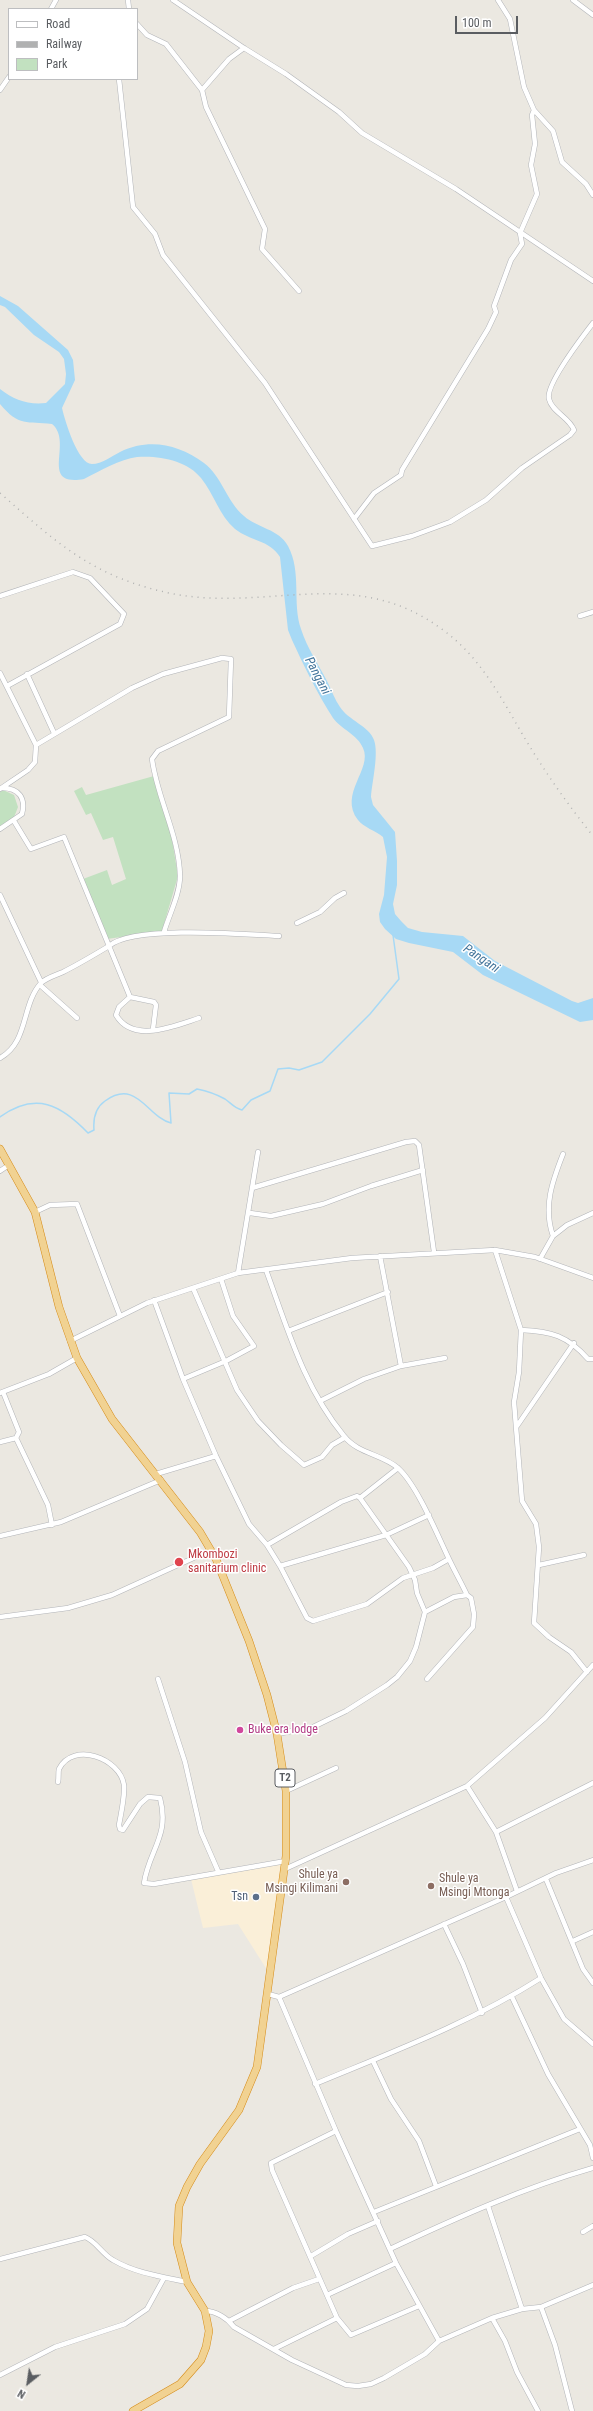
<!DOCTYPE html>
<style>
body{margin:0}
#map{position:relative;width:593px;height:2411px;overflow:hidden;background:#ebe8e1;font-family:"Roboto Condensed",sans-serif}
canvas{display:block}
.legend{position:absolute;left:8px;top:8px;width:130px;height:72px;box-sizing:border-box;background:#fff;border:1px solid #bdbec0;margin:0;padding:5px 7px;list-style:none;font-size:12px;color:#5a5d61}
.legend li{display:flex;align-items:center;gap:8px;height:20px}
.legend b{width:20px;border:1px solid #bdbec0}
.north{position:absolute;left:8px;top:2363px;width:40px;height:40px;-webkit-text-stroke:3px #fff;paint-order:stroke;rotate:210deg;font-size:11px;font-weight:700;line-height:16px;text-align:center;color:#5a5d61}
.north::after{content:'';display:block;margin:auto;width:14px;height:18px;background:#5a5d61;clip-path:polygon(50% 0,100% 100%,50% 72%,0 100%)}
.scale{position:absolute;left:455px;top:16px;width:63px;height:18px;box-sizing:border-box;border:2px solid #5a5d61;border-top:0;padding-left:5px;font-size:12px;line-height:14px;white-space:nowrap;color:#5a5d61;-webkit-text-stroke:3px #fff;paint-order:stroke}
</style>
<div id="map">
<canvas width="593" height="2411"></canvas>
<ul class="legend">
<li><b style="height:5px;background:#fff"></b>Road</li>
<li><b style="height:5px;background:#b0b1b1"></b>Railway</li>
<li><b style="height:11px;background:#c2e1c0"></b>Park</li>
</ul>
<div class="north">N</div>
<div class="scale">100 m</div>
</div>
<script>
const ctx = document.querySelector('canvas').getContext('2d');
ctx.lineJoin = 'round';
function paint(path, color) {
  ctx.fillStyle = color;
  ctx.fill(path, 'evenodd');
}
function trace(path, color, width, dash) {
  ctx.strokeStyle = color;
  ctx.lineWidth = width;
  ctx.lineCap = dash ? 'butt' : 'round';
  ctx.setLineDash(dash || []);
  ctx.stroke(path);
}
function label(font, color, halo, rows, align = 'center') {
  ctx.font = font + ' "Roboto Condensed",sans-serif';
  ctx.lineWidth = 3;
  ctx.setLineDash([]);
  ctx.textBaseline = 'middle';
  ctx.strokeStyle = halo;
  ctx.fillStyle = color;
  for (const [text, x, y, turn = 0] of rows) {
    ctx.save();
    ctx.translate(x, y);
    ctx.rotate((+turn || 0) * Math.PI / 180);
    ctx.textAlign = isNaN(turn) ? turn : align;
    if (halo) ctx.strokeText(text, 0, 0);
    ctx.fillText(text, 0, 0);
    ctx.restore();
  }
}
paint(new Path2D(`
 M283,1863L269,1973L238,1924L203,1928L191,1879Z`), '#faefd8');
paint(new Path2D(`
 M154,776L170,827L178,876L162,931L107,939L83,879L107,870L112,885L126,879L113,837L103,840L91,813L86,815L74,791L82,787L86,795Z
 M3,790L14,795L18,807L13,820L0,827V792Z`), '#c2e1c0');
paint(new Path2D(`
 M0,296L18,306L68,350L73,360L75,380L62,408C65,421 78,464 92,464C102,464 112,456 120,452C149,438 178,444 204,463C221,475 227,502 244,516C257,528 279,529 288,546C302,572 292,603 301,629C307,648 319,665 328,683C332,691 335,700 340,707C348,720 369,726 374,740C379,754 372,782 371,797L373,805L395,832L397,861V885L393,904L395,914L401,921L408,928L422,932L463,936L495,961L572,1001L578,1003L593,998V1020L580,1022L483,975L453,952L409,943L396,939L385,929L380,922L379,914L384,895L387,857L383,837C376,831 363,827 358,820C338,794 373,769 363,748C358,735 341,729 333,718C317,693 304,666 292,640L288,630L280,557C270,540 250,541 235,529C219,515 214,494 201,478C188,461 159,455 137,457C120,459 100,471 84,479C38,487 74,442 52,424C27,421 19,427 0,404V389C14,400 28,405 46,403L65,384L66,374L64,359L59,352L34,335L5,307L0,305Z`), '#a7d9f5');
trace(new Path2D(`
 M0,1117C36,1091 61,1105 88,1133L94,1130C93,1118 95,1108 105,1101C137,1078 147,1117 171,1123L169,1093L189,1094L197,1089C207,1091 216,1094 225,1099C231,1103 234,1108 242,1110L251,1100L270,1091L278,1069L289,1068L299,1070L322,1062L370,1014L399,979L393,935`), '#a7d9f5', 1.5);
const minor = new Path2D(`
 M128,0L129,9
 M173,0L244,48L286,74L339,112L362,133L456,189L593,281
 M498,0L510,19L524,87L534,110L553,131L562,162L586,184L593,195
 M573,0L593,15
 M51,9L56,0
 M137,24L147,35L166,44L202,90L206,107L265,229L262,249L299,291
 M119,79L133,207L155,234L163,255L265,383L372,546L412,536L450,522L486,500L522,468L570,435L574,430C569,417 552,412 549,399C545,385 583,336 593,323
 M0,90L9,77
 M202,90L229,59L244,48
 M354,519L374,493L401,475L402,470L488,329L496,312L494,306L511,260L522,244L520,233L537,194L531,165L535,144L532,115L534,110
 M0,596L73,572L90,578L124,614L120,624L7,686
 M580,616L593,612
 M0,673L36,745L35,762L28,770L0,789
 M27,674L54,733
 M36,745L132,688L163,674L222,658L231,659L229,717L158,751L152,759C157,798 179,835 180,876C180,894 169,915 164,932
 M0,829L22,814C26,798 19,788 2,788
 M0,895L41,982
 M297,923L320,912L335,898L344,893
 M40,985L77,1018
 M130,997L109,946C133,925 244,934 279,936
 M153,1029L156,1005L154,1002L130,997L119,1007L116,1015C133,1044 174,1026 199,1018
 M0,1058C29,1042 21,1005 41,983C46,978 56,975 63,972C79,964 94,955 109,946L64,837L31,849L14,821
 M0,1171L9,1165
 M252,1188L406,1142L415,1141L419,1145L434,1252
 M35,1212L50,1205L77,1204L120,1316
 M250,1213L271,1216L323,1204L371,1186L423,1170
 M553,1236C543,1207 552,1182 563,1154
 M495,1250L521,1330L519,1372L514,1402L522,1501L536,1524L539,1547L534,1623L549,1637L571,1652L587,1672
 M380,1256L401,1366
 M540,1259L553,1236L567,1225L593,1213
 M266,1270C287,1327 304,1388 344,1436C358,1454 382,1454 398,1468C417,1485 437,1534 448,1557C454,1570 461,1582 467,1595L471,1598L474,1614L473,1627L427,1679
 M238,1273L258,1152
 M193,1288L237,1390L258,1421L281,1445L304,1465L322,1457L332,1445L344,1438
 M154,1300L183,1379L216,1456L249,1524L267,1545L280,1566L307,1618L313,1621L367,1604L403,1578L433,1568L449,1559
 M521,1330C551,1331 568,1336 588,1359H593
 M288,1331L388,1292
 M70,1341L147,1303L238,1273L352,1258L495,1250L535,1257L593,1278
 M183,1379L226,1361L254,1346L233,1316L221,1279
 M3,1392L19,1432L16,1438L48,1505L52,1525
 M0,1393L49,1374L77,1358
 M320,1401L364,1379L401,1366L445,1358
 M517,1426L574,1343
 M0,1442L16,1438
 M156,1474L216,1456
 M360,1498L398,1468
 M0,1536L61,1522L161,1480
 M267,1545L341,1502L357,1496L360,1498L409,1567L415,1580L417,1593L425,1612L416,1647L410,1661L397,1677L387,1685L346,1711L313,1727L277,1734
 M539,1565L584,1555
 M280,1566L386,1535L429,1515
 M425,1612L454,1597L467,1595
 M0,1617L68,1608L112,1595L211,1550
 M158,1679L185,1762L201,1832L218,1871
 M58,1782C59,1778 58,1772 59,1769C73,1741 120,1758 124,1785C125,1797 121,1813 119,1825L120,1829L123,1830L140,1804L148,1797L160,1798C170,1836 149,1850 144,1883L154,1884L286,1861
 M467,1786L496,1832L517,1891
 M286,1791L336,1768
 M496,1832L593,1783
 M285,1869L467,1786L545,1718L593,1665
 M546,1879L583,1969L593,1983
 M506,1897L541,1978L564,2019L593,2044
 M444,1924L463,1964L482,2013
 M573,1941L593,1932
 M268,1994L279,1997L506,1897L556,1873L593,1860
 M279,1997L336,2131L396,2263L439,2341
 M512,1997L548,2074L590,2145L593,2158
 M373,2061L391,2099L419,2141L436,2186
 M315,2084C392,2052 470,2023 541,1978
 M336,2131L271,2163L272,2170L337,2318L351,2335L419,2306
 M488,2206L522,2309
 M374,2212L580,2129
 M583,2232L593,2226
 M390,2249C456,2218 523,2188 593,2168
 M311,2256L348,2234L378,2221
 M0,2259L85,2237C96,2241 102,2254 113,2260C135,2273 163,2277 187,2282
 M327,2295L396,2263
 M541,2307L555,2345L572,2411
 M205,2311C216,2311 227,2318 234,2327L292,2360L346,2385L358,2386L371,2384L384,2378L425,2354L439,2341L492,2318L522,2309L541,2307L593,2285
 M492,2318L505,2341L517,2372L538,2411
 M229,2321L293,2288L319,2279
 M274,2349L337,2318
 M0,2375L55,2347L125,2324L147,2309L164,2278`);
const highway = new Path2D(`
 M0,1149L35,1212L59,1307L77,1358L112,1419L200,1532L216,1559L249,1641L267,1695L277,1734L286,1791V1856L257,2067L239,2110L200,2164L187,2187L179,2206L177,2243L187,2282L205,2311L209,2331L206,2347L201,2360L180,2384L133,2411`);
trace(minor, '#b2b4b8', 5.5);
trace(highway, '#d58b17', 8);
trace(minor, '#fff', 4.5);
trace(highway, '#f1d292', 7);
trace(new Path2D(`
 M0,493C58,544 94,578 174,594C270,612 355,564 443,630C483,659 503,702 527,742C547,775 569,806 593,836`), '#b0b1b1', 1.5, [1, 5]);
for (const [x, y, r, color] of [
 [179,1562,5,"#e0444e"],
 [240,1730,4,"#d1479c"],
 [346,1882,4,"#8d6e63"],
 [431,1886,4,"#8d6e63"],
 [256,1897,4,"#5c6f8a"]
]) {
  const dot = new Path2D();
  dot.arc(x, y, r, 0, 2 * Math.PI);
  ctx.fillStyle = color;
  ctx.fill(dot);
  trace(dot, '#fff', 1.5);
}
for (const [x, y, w] of [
 [285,1778,20]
]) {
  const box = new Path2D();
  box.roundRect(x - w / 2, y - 9, w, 18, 3);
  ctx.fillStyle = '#fff';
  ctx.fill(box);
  trace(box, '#5a5d61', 1);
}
label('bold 11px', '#5a5d61', null, [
 ["T2",285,1778]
]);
label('12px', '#be3a42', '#fff', [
 ["Mkombozi",188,1555],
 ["sanitarium clinic",188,1569]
], 'left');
label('12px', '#b23c85', '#fff', [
 ["Buke era lodge",248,1730]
], 'left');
label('12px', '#785e54', '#fff', [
 ["Shule ya",338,1875],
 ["Msingi Kilimani",338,1889],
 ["Shule ya",439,1879,"left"],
 ["Msingi Mtonga",439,1893,"left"]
], 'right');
label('12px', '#4e5e75', '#fff', [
 ["Tsn",248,1897]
], 'right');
label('italic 13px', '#44769c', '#fff', [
 ["Pangani",317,676,62],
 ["Pangani",481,959,34]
]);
</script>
